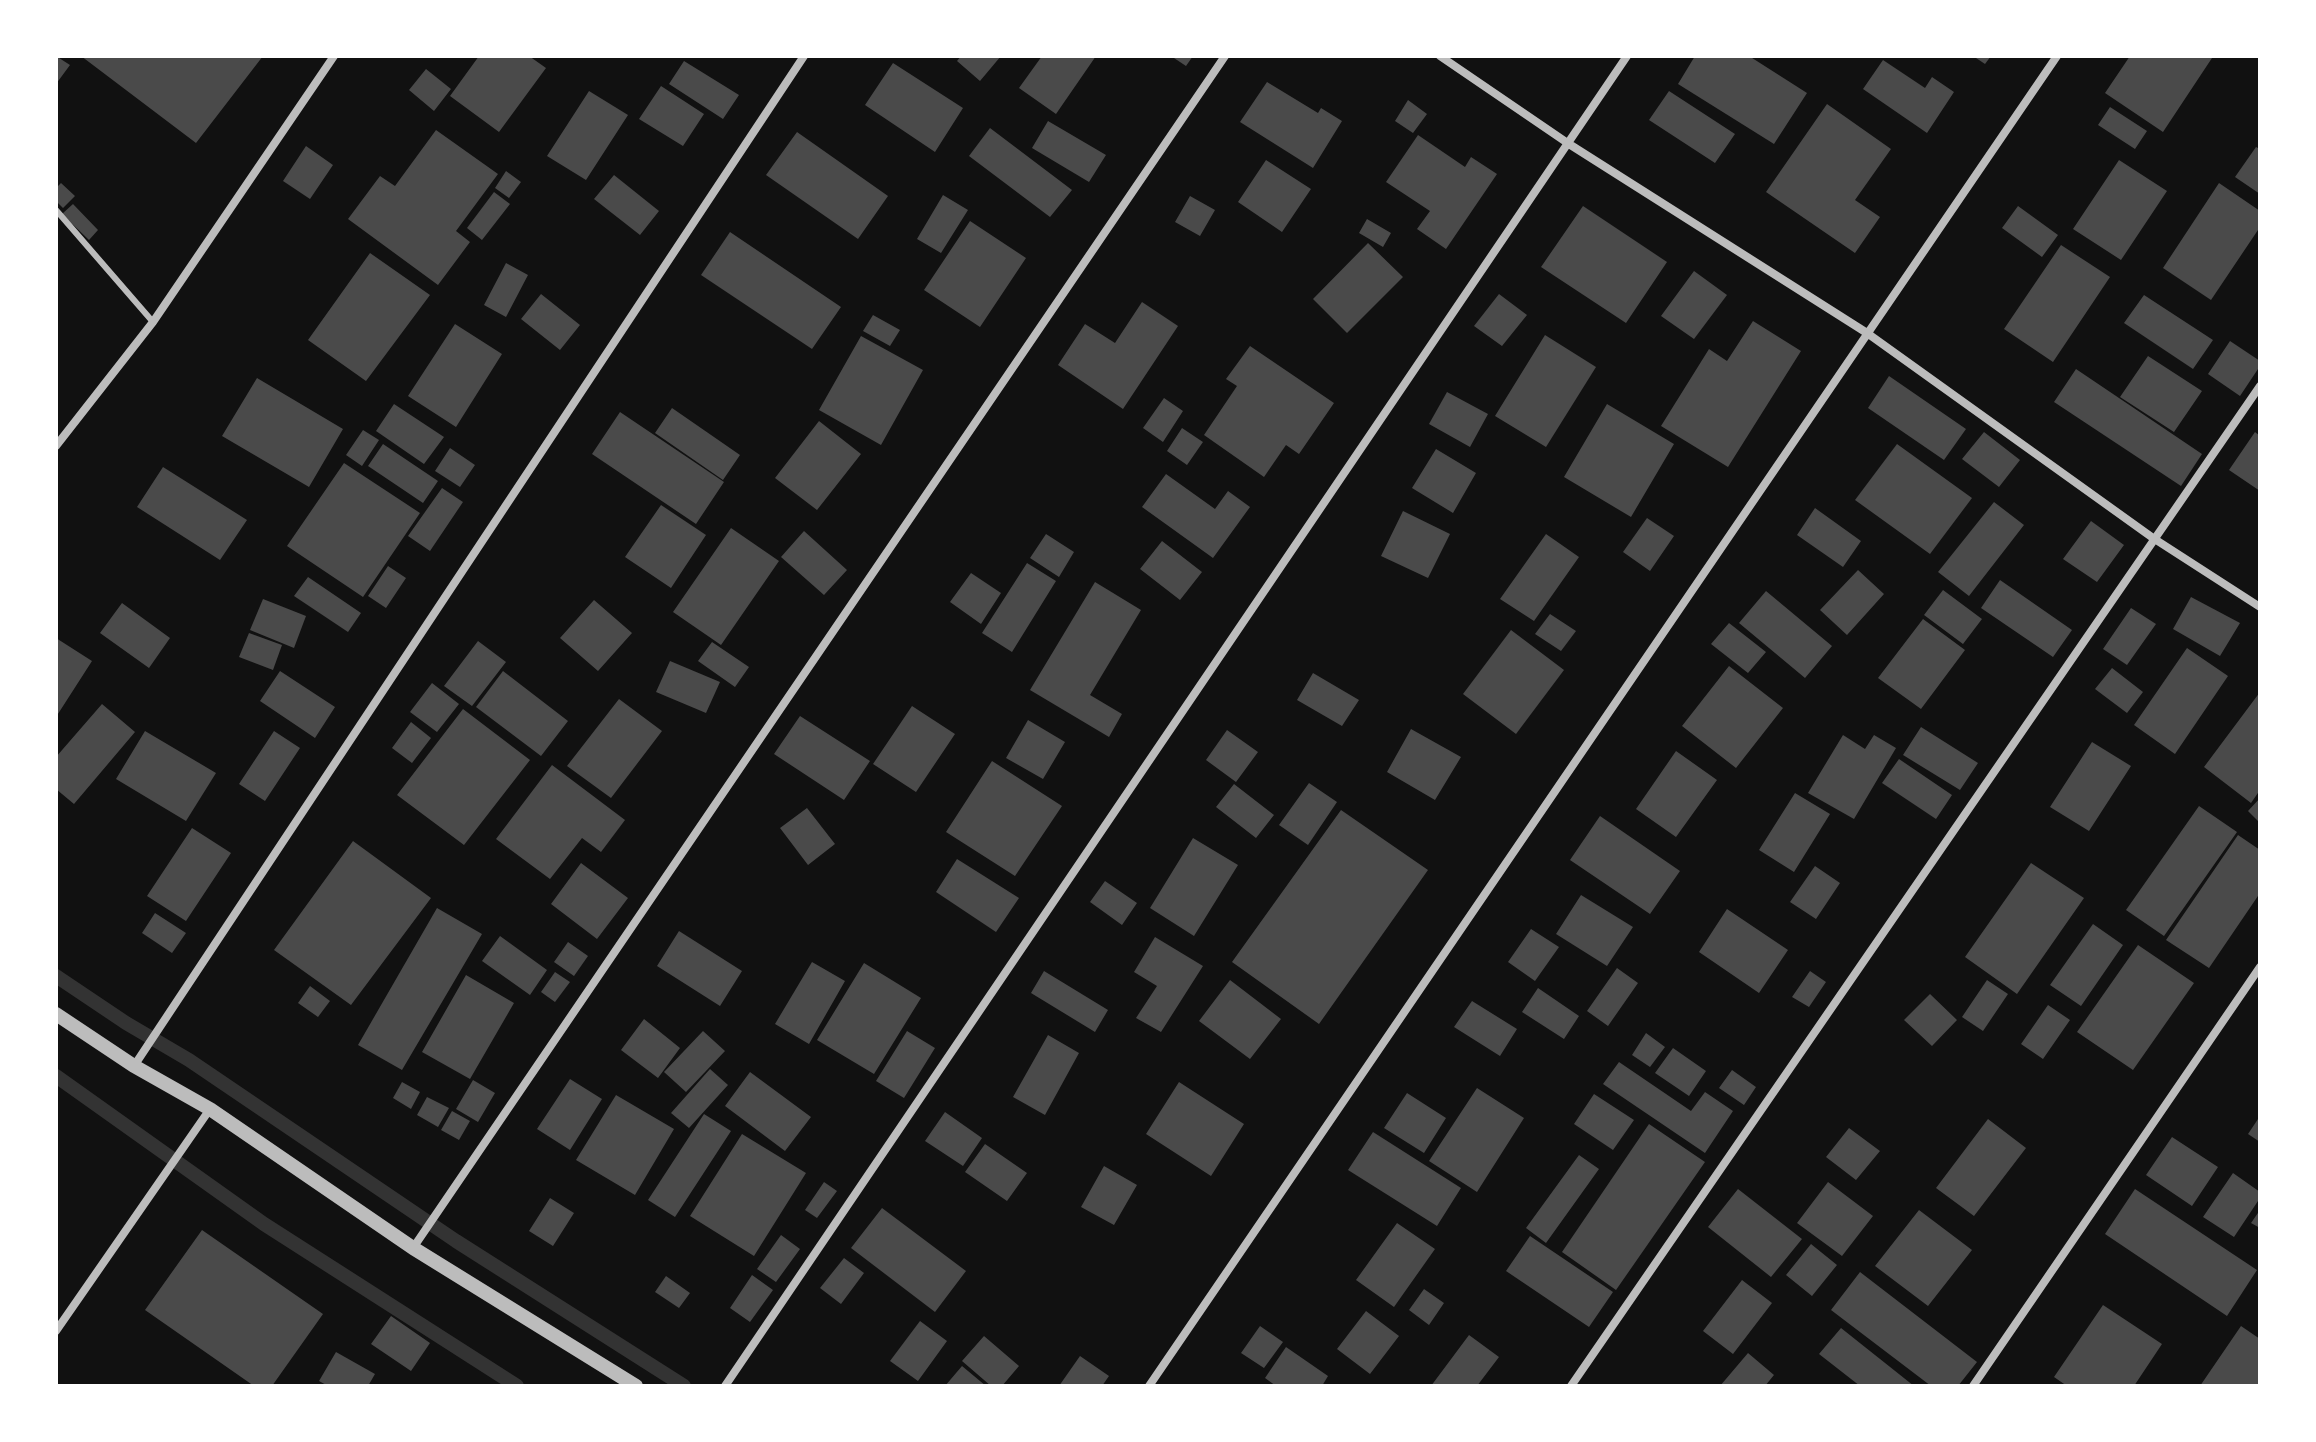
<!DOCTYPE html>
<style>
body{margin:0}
#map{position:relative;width:2316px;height:1442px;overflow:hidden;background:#111;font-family:Jost,sans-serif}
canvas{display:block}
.frame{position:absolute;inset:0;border:58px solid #fff;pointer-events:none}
</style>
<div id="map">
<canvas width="2316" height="1442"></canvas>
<div class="frame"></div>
</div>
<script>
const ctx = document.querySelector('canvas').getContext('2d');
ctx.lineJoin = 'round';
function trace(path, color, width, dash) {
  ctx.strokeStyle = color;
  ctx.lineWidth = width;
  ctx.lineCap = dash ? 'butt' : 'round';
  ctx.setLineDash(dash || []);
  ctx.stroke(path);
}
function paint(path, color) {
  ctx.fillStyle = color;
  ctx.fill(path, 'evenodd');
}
trace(new Path2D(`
 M56,976L126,1023L189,1060L456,1241L684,1386
 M56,1076L264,1224L517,1386`), '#333', 14);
paint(new Path2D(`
 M56,56L70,65L56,84Z
 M81,56H263L196,143Z
 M479,56H529L546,68L499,132L450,96Z
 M961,56H1001L980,81L957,61Z
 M1042,56H1096L1056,114L1019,88Z
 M1171,56H1193L1186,66Z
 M1695,56H1749L1807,93L1774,144L1678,84Z
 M1973,56H1991L1985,64Z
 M2130,56L2212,58L2163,132L2105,93Z
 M1883,60L1925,88L1932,77L1954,92L1927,133L1863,89Z
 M684,61L739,95L723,119L669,84Z
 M893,63L963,108L935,152L865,105Z
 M426,69L451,89L434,111L409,90Z
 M1267,82L1318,113L1321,108L1342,121L1313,168L1240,122Z
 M661,86L704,114L683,146L639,119Z
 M589,91L628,115L586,180L547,156Z
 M1669,91L1735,134L1715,163L1649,120Z
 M1408,100L1427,114L1413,133L1395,121Z
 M1827,104L1891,149L1855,200L1880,217L1855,253L1766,192Z
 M2110,107L2147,131L2135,149L2098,125Z
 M1048,121L1106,155L1089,182L1032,148Z
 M990,128L1072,190L1050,217L969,156Z
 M436,130L498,174L456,231L470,242L438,285L348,219L380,176L395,186Z
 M797,132L888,196L858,239L766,175Z
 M1418,135L1465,167L1471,157L1497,174L1446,249L1417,229L1430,211L1386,182Z
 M306,146L333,165L310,199L283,181Z
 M2256,147L2260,149V194L2235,177Z
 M1266,160L1311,189L1282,232L1238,202Z
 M2119,160L2167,191L2121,260L2073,229Z
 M506,171L521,182L509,198L495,188Z
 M614,175L659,211L640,235L594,199Z
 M61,183L75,196L63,208L56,201V188Z
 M2219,183L2260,211V227L2211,300L2163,268Z
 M494,192L510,204L482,240L467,228Z
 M943,195L968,210L941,253L917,239Z
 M1190,196L1215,210L1200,236L1175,222Z
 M73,204L98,230L89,240L62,214Z
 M1583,206L1667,262L1626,323L1541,267Z
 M2018,206L2058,235L2042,257L2002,228Z
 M1367,219L1391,233L1383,247L1359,233Z
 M970,221L1026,258L980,327L924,290Z
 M730,232L841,307L812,349L701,275Z
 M1368,243L1403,277L1347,333L1313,299Z
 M2061,245L2110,277L2053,362L2004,329Z
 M370,253L430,295L366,381L308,340Z
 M506,263L528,275L506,317L484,305Z
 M1694,271L1727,295L1694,339L1661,316Z
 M541,294L580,325L560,350L521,319Z
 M1499,294L1527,315L1502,346L1474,326Z
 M2144,295L2213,340L2193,369L2124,323Z
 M1142,302L1178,326L1123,409L1058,365L1085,324L1115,343Z
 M873,315L900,330L890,346L863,331Z
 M1753,321L1801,351L1728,467L1661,426L1709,349L1727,361Z
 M455,324L502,354L456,427L408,396Z
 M1545,335L1596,367L1546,447L1495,416Z
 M861,336L923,370L881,445L819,410Z
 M2230,341L2260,361V366L2240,396L2208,374Z
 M1250,346L1334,403L1299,454L1286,445L1264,477L1204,435L1237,386L1226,379Z
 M2148,356L2202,391L2174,432L2120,397Z
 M2076,369L2202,454L2181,486L2054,402Z
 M1889,376L1966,429L1944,460L1868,408Z
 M257,378L343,429L309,487L222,436Z
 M1447,392L1488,414L1470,447L1429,424Z
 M1164,398L1183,411L1163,442L1143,428Z
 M394,404L444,437L424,464L376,431Z
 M1607,404L1674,444L1631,517L1564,477Z
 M672,408L740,455L723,480L655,433Z
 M620,412L724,482L696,524L592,454Z
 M819,421L861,454L817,510L775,478Z
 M1182,428L1203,442L1187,465L1167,451Z
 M363,430L379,440L362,466L346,455Z
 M1984,432L2020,460L1999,487L1962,459Z
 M2255,432L2260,436V491L2229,470Z
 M383,444L438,481L423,503L368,466Z
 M1897,444L1972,498L1930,554L1855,500Z
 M450,448L475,465L460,487L435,471Z
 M1436,449L1476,473L1453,513L1412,488Z
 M344,463L420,513L363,597L287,546Z
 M163,467L247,520L220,560L137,507Z
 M1166,474L1215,509L1228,491L1250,507L1213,558L1142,507Z
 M442,488L463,502L430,551L408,536Z
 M1994,502L2024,525L1969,596L1938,572Z
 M661,505L706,535L671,588L625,557Z
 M1815,508L1861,541L1843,567L1797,535Z
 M1403,511L1450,534L1428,578L1381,556Z
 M1647,518L1674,536L1650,571L1623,552Z
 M2091,521L2124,545L2097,582L2063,559Z
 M731,528L779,561L721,645L673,612Z
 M804,531L847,570L824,595L781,557Z
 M1046,534L1074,552L1059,577L1030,558Z
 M1546,534L1579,557L1534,621L1500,599Z
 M1162,541L1202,572L1180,600L1140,569Z
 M1027,563L1056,581L1012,652L982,633Z
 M388,566L406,578L386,608L368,596Z
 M1858,570L1884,594L1847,635L1820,610Z
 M971,573L1001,593L981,624L950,602Z
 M308,577L361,613L348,632L294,596Z
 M2000,580L2072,630L2053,657L1981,608Z
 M1095,582L1141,610L1090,695L1122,714L1109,737L1030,690Z
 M1943,590L1982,619L1963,644L1924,615Z
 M1766,591L1832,646L1805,678L1739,623Z
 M2191,597L2240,623L2220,656L2173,629Z
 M263,599L306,616L294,648L250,630Z
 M594,600L632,633L598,671L560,638Z
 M122,603L170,638L149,668L100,633Z
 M2131,608L2156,624L2127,665L2103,649Z
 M1550,614L1576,631L1561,651L1535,634Z
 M1923,619L1965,650L1921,709L1878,678Z
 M1729,623L1766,652L1748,673L1711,644Z
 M1511,630L1564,670L1516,734L1463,694Z
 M249,633L282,645L273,670L239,657Z
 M56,638L92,661L56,717Z
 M478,641L506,662L472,706L444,686Z
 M712,642L749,667L735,687L698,661Z
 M2187,648L2228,676L2175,754L2134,725Z
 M670,661L720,682L706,713L656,692Z
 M1729,666L1783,708L1736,768L1682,726Z
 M2112,668L2143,692L2127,713L2095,689Z
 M280,671L335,707L315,738L260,701Z
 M503,671L568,721L541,756L476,707Z
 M1313,673L1359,700L1342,726L1297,700Z
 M432,683L459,704L437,732L410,712Z
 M2260,692V790L2251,803L2204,767Z
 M619,699L662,731L611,798L567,766Z
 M102,704L135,732L74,804L56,789V757Z
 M912,706L955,734L916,792L873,764Z
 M463,709L530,760L464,845L397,795Z
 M800,716L870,761L844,800L774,754Z
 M1028,720L1065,742L1043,779L1006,758Z
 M411,722L431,738L412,763L392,748Z
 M1921,727L1978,763L1960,790L1903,755Z
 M1411,729L1461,757L1435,800L1387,772Z
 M1227,730L1258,752L1236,782L1206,760Z
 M145,731L216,773L186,821L116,779Z
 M274,731L300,748L265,801L239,784Z
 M1843,735L1865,749L1874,735L1896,748L1854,819L1808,793Z
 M2092,742L2131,766L2089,831L2050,807Z
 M1676,751L1717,780L1676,837L1636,809Z
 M1899,759L1952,795L1936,819L1882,783Z
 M992,761L1062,806L1015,876L946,832Z
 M552,765L625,820L601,852L582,838L550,879L496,839Z
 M1309,783L1337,802L1308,845L1279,825Z
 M1234,784L1274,815L1256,838L1216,807Z
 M1795,793L1830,814L1794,872L1759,850Z
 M2260,798V823L2248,811Z
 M2199,806L2237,832L2164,936L2126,910Z
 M807,808L835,844L808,865L780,828Z
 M1341,810L1428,870L1319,1024L1232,962Z
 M1600,816L1680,871L1650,914L1570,860Z
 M192,828L231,853L186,921L147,896Z
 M2238,835L2260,850V893L2209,968L2166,940Z
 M1193,838L1238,865L1194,936L1150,908Z
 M353,841L431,898L351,1005L274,950Z
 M957,859L1019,898L996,932L936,892Z
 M581,863L628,898L597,939L551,904Z
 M2031,863L2084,898L2017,994L1965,957Z
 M1815,866L1840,883L1816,919L1790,902Z
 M1105,881L1137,903L1122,925L1090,902Z
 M1581,895L1633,927L1607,966L1556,934Z
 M437,908L482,934L402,1070L358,1045Z
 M1727,909L1788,950L1759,993L1699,952Z
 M155,913L186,933L172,953L142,933Z
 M2093,924L2123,945L2081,1006L2050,985Z
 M1531,929L1559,947L1535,981L1508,962Z
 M679,931L742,971L720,1006L657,966Z
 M500,936L547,970L530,995L482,961Z
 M1155,937L1203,966L1161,1032L1136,1018L1157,986L1134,972Z
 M568,942L588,956L574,976L554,962Z
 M2138,945L2194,983L2133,1070L2077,1032Z
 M812,962L845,981L809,1044L775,1024Z
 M864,963L921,998L874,1074L817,1040Z
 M1617,968L1638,983L1608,1026L1587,1011Z
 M1044,971L1108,1010L1095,1032L1031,993Z
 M1810,971L1826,982L1809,1007L1792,997Z
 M555,972L570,982L555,1002L541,992Z
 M466,975L514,1003L470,1079L422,1052Z
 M1230,980L1281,1019L1250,1059L1199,1021Z
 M1987,980L2008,994L1983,1031L1962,1017Z
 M310,986L330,1001L318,1017L298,1003Z
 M1538,988L1579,1016L1564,1039L1522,1012Z
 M1930,994L1957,1020L1932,1046L1904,1020Z
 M1472,1001L1517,1029L1500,1056L1454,1027Z
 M2048,1005L2070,1020L2043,1059L2021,1044Z
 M644,1019L680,1048L658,1078L621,1050Z
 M703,1031L725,1051L686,1092L664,1072Z
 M907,1031L935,1048L904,1098L876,1081Z
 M1646,1033L1665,1047L1650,1067L1632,1055Z
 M1048,1035L1079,1053L1045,1115L1013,1097Z
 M1673,1048L1706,1071L1689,1096L1655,1073Z
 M1619,1062L1691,1111L1705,1092L1733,1111L1705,1153L1603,1084Z
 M710,1069L728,1085L689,1128L671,1113Z
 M1732,1070L1756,1087L1744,1105L1719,1088Z
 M750,1072L811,1117L785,1151L725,1106Z
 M570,1079L602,1099L570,1150L537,1129Z
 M473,1080L495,1093L478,1122L456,1109Z
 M402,1082L420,1092L411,1109L393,1098Z
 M1179,1082L1244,1124L1211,1176L1146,1134Z
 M1477,1088L1524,1118L1477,1192L1429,1161Z
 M1407,1093L1446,1118L1424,1153L1384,1128Z
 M1594,1094L1634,1120L1613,1150L1574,1124Z
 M616,1095L674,1129L635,1195L576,1160Z
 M427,1097L449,1108L438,1127L417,1115Z
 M452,1111L470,1121L459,1140L441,1130Z
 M945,1112L982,1138L963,1166L925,1141Z
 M704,1114L731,1131L675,1217L648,1200Z
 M2260,1116V1142L2248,1134Z
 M1988,1119L2026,1148L1974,1216L1936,1188Z
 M1649,1124L1705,1162L1616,1290L1562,1252Z
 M1849,1128L1880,1151L1856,1180L1826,1157Z
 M1373,1132L1461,1188L1437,1226L1348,1170Z
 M742,1134L806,1173L754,1256L690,1216Z
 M2172,1137L2218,1167L2192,1206L2146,1175Z
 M985,1144L1027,1173L1007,1201L965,1172Z
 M1579,1155L1599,1169L1546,1243L1526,1228Z
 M1104,1166L1137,1185L1114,1225L1081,1207Z
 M2233,1173L2260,1192V1198L2234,1237L2203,1217Z
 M824,1182L837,1191L817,1218L805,1210Z
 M1828,1182L1873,1216L1842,1256L1797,1223Z
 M1738,1189L1802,1239L1771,1277L1708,1227Z
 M2135,1189L2257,1270L2227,1316L2105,1234Z
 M550,1198L574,1213L553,1246L529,1231Z
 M882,1208L966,1271L935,1312L851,1248Z
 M1919,1210L1972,1250L1928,1306L1875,1266Z
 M2260,1210V1228L2251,1223Z
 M1397,1223L1435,1249L1394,1307L1356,1280Z
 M202,1230L323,1314L272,1386H254L145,1310Z
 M781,1235L800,1249L776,1282L757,1269Z
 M1530,1236L1613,1292L1589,1327L1506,1271Z
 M1811,1244L1837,1265L1812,1296L1786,1275Z
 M844,1258L864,1273L841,1304L820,1288Z
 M1860,1272L1977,1362L1958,1386H1931L1831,1310Z
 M752,1275L773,1290L750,1322L730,1308Z
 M666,1276L690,1293L679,1308L655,1292Z
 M1742,1280L1772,1303L1733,1354L1703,1331Z
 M1424,1289L1444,1303L1429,1325L1409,1310Z
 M2103,1305L2162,1344L2134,1386H2067L2054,1377Z
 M1366,1311L1399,1336L1370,1374L1337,1349Z
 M391,1316L430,1343L411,1371L371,1344Z
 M920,1321L947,1341L918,1381L890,1361Z
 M1260,1326L1283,1342L1264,1368L1241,1353Z
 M2241,1326L2260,1339V1386H2200Z
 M1841,1328L1914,1386H1860L1819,1354Z
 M1469,1335L1499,1357L1477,1386H1431Z
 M984,1336L1019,1366L1002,1386H991L962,1361Z
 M1286,1347L1328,1376L1322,1386H1276L1265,1378Z
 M336,1352L375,1374L368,1386H328L319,1381Z
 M1748,1353L1774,1375L1765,1386H1720Z
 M1080,1356L1109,1376L1102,1386H1059Z
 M962,1366L986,1386H945Z`), '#4a4a4a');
trace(new Path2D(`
 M56,210L153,322`), '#bcbcbc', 6);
trace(new Path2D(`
 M1440,56L1569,144L1867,333L2153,538L2260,607
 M56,446L153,322L334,56
 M134,1066L804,56
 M413,1248L1225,56
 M56,1331L210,1109
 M725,1386L1627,56
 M1149,1386L2057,56
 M1571,1386L2260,386
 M1973,1386L2260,967`), '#bcbcbc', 8);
trace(new Path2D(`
 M56,1014L134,1066L210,1109L413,1248L636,1386`), '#bcbcbc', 14);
</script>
